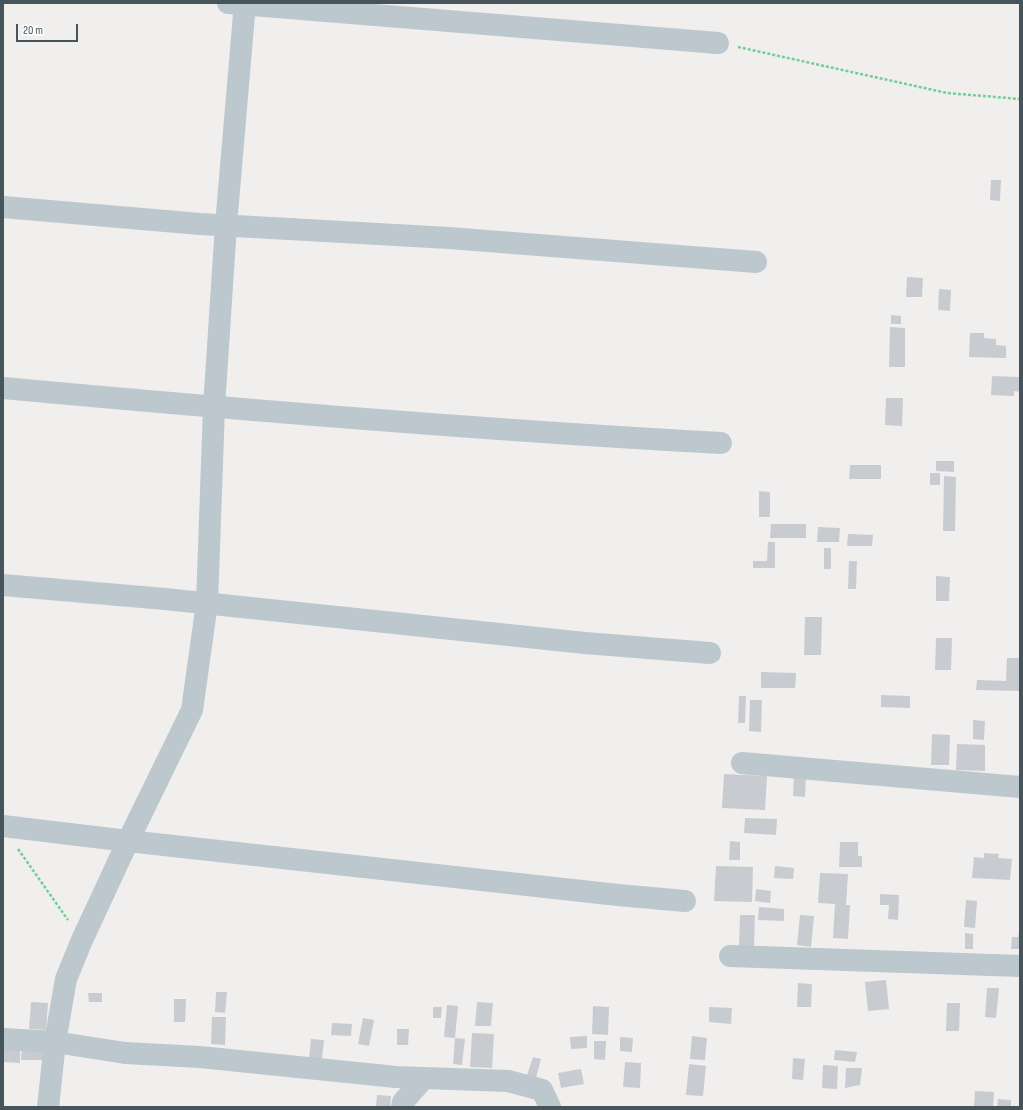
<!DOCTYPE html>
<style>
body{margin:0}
#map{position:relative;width:1023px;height:1110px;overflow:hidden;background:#f1eeee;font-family:"Sofia Sans Condensed",sans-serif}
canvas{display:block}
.frame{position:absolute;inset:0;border:4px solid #46545c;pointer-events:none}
.scale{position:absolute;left:16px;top:24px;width:62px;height:18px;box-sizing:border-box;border:2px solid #46545c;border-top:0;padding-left:5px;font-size:12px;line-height:14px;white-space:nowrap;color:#46545c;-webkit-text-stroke:3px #fff;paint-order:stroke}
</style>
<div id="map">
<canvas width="1023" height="1110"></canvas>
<div class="frame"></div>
<div class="scale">20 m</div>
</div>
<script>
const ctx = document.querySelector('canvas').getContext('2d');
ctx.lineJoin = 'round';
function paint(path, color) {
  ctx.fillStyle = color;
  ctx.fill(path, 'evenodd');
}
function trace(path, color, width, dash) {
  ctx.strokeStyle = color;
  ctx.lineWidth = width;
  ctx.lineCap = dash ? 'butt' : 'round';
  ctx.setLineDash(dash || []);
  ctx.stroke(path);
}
paint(new Path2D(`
 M991,180H1001L1000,201L990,200Z
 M907,277L923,278L922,297H906Z
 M939,289L951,290L950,311L938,310Z
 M891,315L901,316V324H891Z
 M890,327L905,328V367H889Z
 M970,333H984V338L996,339V345L1006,346V358L969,357Z
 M992,376L1020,377V392L1014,391V396L991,395Z
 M886,398H903L902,426L885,425Z
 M936,461H954V472L936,471Z
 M850,465H881V479H849Z
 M930,473H940V485H930Z
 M944,476L956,477L955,531H943Z
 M759,491L770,492V517H759Z
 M771,524H806V538H770Z
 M818,527L840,528L839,542H817Z
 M848,534L873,535L872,546H847Z
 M768,542H775V568H753V561H767Z
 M824,548H831V569H824Z
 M849,561H857L856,589H848Z
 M936,576L950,577L949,601H936Z
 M805,617H822L821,655H804Z
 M936,638H952L951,670H935Z
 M1007,658H1020V691L976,690L977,680L1006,681Z
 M761,672L796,673L795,688H761Z
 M881,695L910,696V708L881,707Z
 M739,696H746L745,723H738Z
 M750,700H762L761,732L749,731Z
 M973,720L985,721L984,740L973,739Z
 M932,734L950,735L949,765H931Z
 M957,744L985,745V771L956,770Z
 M724,774L767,776L765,810L722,808Z
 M794,774H806L805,797L793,796Z
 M745,818L777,819L776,835L744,833Z
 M730,841L740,842V860H729Z
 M840,842H858V856H862V867H839Z
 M984,853L999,854L998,858L1012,859L1010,880L972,878L974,857L984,858Z
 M716,866L753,867L752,902L714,901Z
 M775,866L794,868L793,879L774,878Z
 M820,873L848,874L846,905H850L848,939L833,938L835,904L818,903Z
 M756,889L771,891L770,903L755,901Z
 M880,894L899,895L898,920L888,919L889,905H880Z
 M966,900L977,901L975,928L964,927Z
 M759,907L784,909V921L758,920Z
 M740,915H755L754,947L739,946Z
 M800,915L814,916L811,947L797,945Z
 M1019,932H1020V949H1011L1012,937H1018Z
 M965,933L973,934V949H965Z
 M886,980L889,1009L868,1011L865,982Z
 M798,983L812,984L811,1007H797Z
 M987,988H999L996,1018L985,1017Z
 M216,992H227L225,1013L215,1012Z
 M88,993H102V1002H89Z
 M174,999H186L185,1022H174Z
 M31,1002L48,1003L46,1030L29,1029Z
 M477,1002L493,1003L491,1026H475Z
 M947,1003H960L959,1031H946Z
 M447,1005L458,1006L455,1038L444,1037Z
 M593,1006L609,1007L608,1035L592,1034Z
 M433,1007H442L441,1018H433Z
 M709,1007L732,1008L731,1024L709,1022Z
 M212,1017H226L225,1045L211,1044Z
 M363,1018L374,1020L369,1046L358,1044Z
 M332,1023L352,1024L351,1036L331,1035Z
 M397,1029H409L408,1045H397Z
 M472,1033L494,1034L492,1068L470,1067Z
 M587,1036V1048L571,1049L570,1037Z
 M692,1036L707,1038L705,1060L690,1059Z
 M620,1037L633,1038L632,1052L620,1051Z
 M455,1038L465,1039L462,1065L453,1064Z
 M311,1039L324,1040L322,1059L309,1058Z
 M594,1041H606L605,1060L594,1059Z
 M3,1043H20V1063L3,1062Z
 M22,1047H43V1060H21Z
 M835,1050L857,1052L855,1062L834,1060Z
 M533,1057L541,1059L535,1081L526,1078Z
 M793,1058L805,1059L803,1080L792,1079Z
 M625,1062L641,1063L640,1088L623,1087Z
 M689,1064L706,1066L703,1096L686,1095Z
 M823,1065L838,1066L837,1089L822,1088Z
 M846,1068H862L860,1085L845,1088Z
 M581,1069L584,1084L561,1088L558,1073Z
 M975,1091L994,1092L993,1107H974Z
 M377,1095L391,1096L390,1107H376Z
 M998,1099L1011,1100V1107H997Z`), '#c8ccd1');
trace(new Path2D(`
 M738,47L947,93L1020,99
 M18,849L68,920`), '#72ce98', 2.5, [3, 2]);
trace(new Path2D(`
 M228,3L718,43
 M3,207L200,224L449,238L756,262
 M3,388C242,410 481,430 721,443
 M3,585L165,599L585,643L710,653
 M742,763L1020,787
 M3,826L128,841L618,895L685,901
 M730,956L1020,966
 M3,1039L55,1042L125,1053L200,1057L396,1077L508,1081L542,1090L550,1107
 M48,1107L55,1042L66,979L82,940L128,841L192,710L207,603L214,407L226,225L245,3
 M402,1107L403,1102L424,1078`), '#bcc7ce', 22);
</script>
